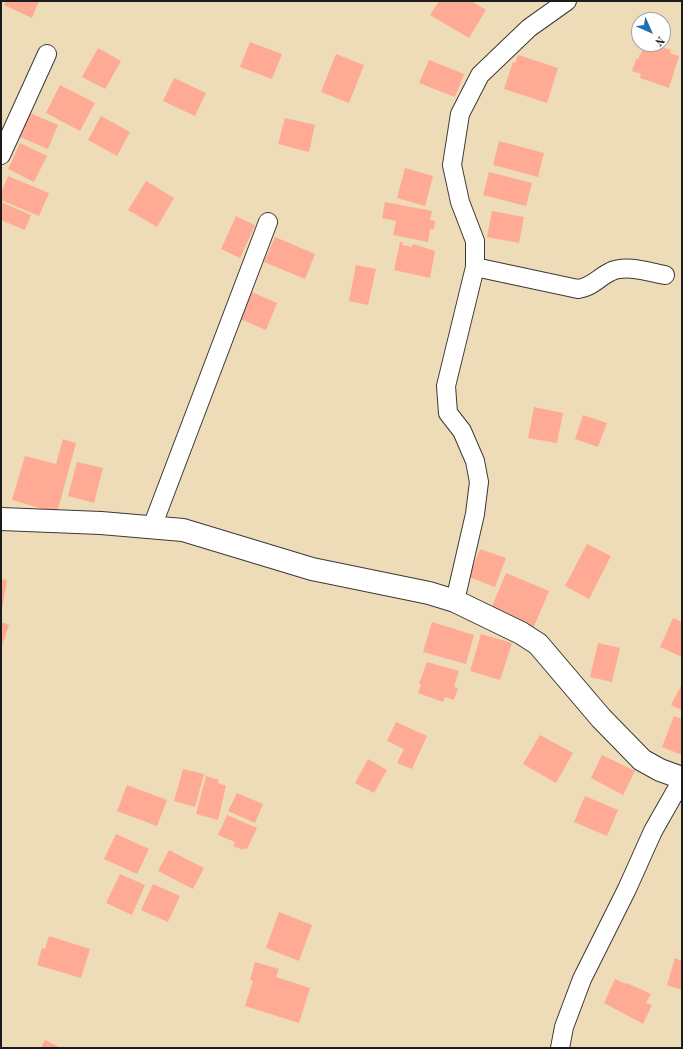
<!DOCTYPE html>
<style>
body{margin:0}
#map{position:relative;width:683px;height:1049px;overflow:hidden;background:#eedcb9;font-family:"Old Standard TT",serif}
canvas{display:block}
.frame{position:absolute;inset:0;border:2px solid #1c1c1c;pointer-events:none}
.north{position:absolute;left:631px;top:12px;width:40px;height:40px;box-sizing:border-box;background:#fff;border:1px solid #a4a4a4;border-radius:50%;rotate:135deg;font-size:11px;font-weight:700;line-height:16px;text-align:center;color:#1c1c1c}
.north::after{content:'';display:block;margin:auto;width:14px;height:18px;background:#1f6fb2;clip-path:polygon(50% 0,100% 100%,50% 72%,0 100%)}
</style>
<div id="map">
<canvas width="683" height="1049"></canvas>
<div class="frame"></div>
<div class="north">N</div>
</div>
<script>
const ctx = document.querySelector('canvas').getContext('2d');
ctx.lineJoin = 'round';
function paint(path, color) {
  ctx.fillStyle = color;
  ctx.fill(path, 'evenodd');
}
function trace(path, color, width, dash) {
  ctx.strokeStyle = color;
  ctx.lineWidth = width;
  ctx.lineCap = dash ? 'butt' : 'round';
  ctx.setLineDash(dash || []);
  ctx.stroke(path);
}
paint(new Path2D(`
 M6,1H39L32,18L4,5Z
 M439,1H471L486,10L469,38L430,15Z
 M250,42L282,54L272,79L240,67Z
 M656,45L671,50L670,53L679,56L669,88L640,78L641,74L632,71L636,59H638L645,46L654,49Z
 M98,48L121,61L105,89L82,77Z
 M336,54L364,65L349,103L321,92Z
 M518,55L558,68L547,103L504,89L513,62L515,63Z
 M429,60L464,74L455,97L419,83Z
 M174,78L206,93L195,116L163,101Z
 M60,85L95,103L80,131L46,113Z
 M23,110L58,125L48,149L13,134Z
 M101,116L130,132L117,156L88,140Z
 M285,118L315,125L309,152L278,144Z
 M499,141L544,153L538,177L493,165Z
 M20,143L47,156L34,182L8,169Z
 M405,168L433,176L425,206L397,198Z
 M489,172L532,183L526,206L483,195Z
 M8,176L49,193L39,216L1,200V194Z
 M146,181L174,198L157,227L128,210Z
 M1,202L31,215L25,230L1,220Z
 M385,202L432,211L430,220L435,221L434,229H430L428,242L393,235L396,221L382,218Z
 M492,211L524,217L519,243L487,237Z
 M236,216L255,225L240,258L221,249Z
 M275,237L315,254L305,279L264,262Z
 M400,242H403L402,245L412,247L413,244L435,251L430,278L394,270Z
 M356,265L376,269L368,305L349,301Z
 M247,290L277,303L266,330L235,317Z
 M534,407L563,413L557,443L528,438Z
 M583,415L607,423L598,447L575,439Z
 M63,439L76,443L57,513L12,500L25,456L56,464Z
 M77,462L103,468L94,503L68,496Z
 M587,544L611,556L589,599L565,586Z
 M480,549L506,558L495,587L469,577Z
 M506,573L549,591L533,629L490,611Z
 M1,579L7,580L2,609H1Z
 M673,618L682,622V657L660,647Z
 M1,622L9,625L1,648Z
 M432,622L474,635L466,664L423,652Z
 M481,634L512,643L500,680L470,671Z
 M598,643L620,648L612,682L590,677Z
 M427,662L459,671L454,687L458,688L454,700L445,697L443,702L418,693L421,685L419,684Z
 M682,684V710L671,705Z
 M674,716L682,719V755L662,747Z
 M396,722L427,736L412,769L397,763L404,749L387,741Z
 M540,735L573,753L556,783L523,764Z
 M602,755L635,771L623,795L591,778Z
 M368,759L387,770L374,793L355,783Z
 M183,769L204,774L195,807L174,801Z
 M206,776L219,780L218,783L226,786L218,820L196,814Z
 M127,785L167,800L157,826L117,811Z
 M237,793L263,804L255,823L228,811Z
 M585,796L618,810L607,836L574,822Z
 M227,815L257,828L247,849L244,848L243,850L233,846L235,842L218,835Z
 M116,834L149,849L137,874L104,859Z
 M169,850L204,868L193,889L158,871Z
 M120,874L145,885L132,915L106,903Z
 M153,884L180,896L168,922L141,910Z
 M279,912L312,925L299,961L266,948Z
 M49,936L90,949L81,978L37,965L42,948L45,949Z
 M675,958L682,961V990L667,985Z
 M255,962L279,969L276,977L310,988L299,1023L245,1006L253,981L250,980Z
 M615,979L626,984L627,983L651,994L646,1003L652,1005L643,1024L604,1003Z
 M45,1040L61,1048H41Z`), '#feaa95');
const street = new Path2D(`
 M1,155L47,54
 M475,267L578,289C592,287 598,278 610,272C625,264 649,272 665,275
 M152,527L268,222
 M455,601L475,514L479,482L475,461L462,431L448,413L446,386L475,267V241L460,202L452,165L460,114L480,75L529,28L567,1
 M560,1048L564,1027L582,979L627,889L653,831L682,780`);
const secondary = new Path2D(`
 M1,519L101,523L183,530L312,569L429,593L455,601L521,633L538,644L601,718L642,760L660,770L682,778`);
trace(street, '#3c3934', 20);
trace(secondary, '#3c3934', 24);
trace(street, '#fff', 18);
trace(secondary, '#fff', 22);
</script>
